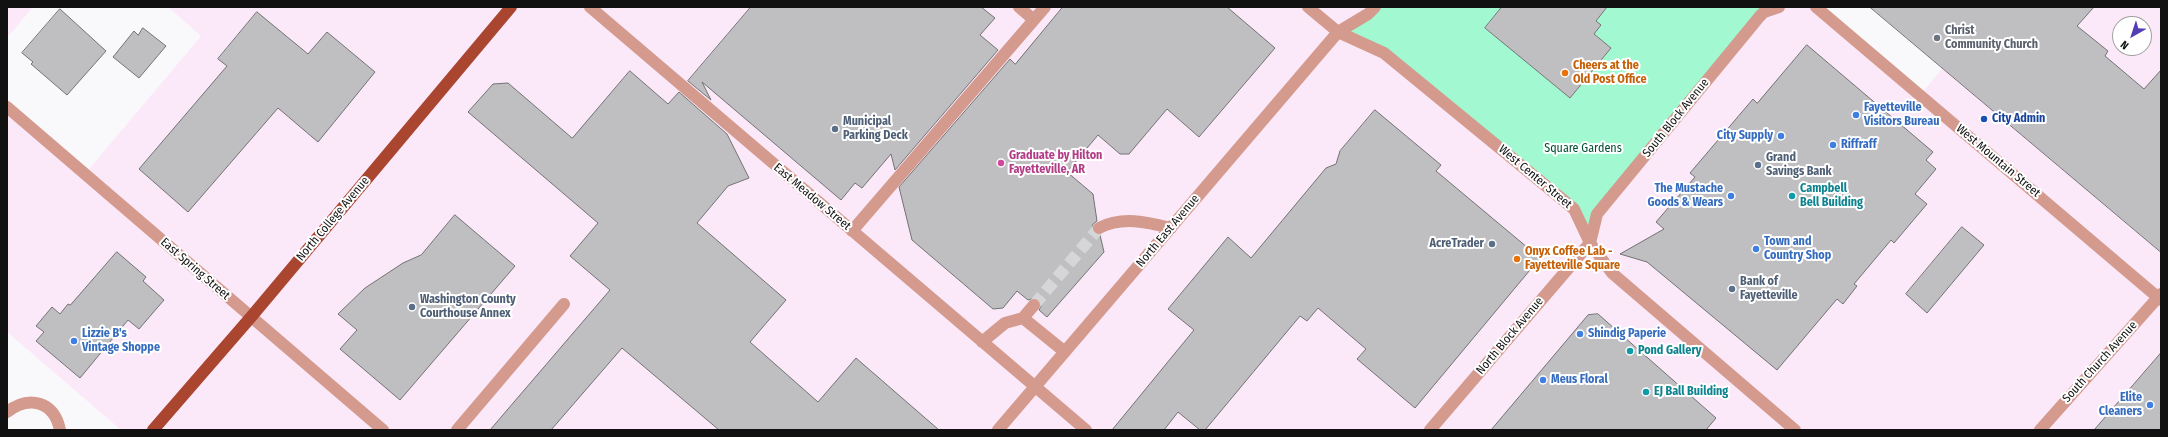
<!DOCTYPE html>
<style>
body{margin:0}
#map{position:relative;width:2168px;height:437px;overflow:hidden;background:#f9f9fb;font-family:"Fira Sans Condensed",sans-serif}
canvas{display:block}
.frame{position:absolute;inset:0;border:8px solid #111112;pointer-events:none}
.north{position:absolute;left:2112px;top:16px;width:40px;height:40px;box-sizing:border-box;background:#fff;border:1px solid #a0a0a0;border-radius:50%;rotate:219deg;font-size:11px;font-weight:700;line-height:16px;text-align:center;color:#111112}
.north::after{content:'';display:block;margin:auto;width:14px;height:18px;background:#543db5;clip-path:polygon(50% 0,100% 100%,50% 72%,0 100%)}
</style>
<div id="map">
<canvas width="2168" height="437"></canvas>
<div class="frame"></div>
<div class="north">N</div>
</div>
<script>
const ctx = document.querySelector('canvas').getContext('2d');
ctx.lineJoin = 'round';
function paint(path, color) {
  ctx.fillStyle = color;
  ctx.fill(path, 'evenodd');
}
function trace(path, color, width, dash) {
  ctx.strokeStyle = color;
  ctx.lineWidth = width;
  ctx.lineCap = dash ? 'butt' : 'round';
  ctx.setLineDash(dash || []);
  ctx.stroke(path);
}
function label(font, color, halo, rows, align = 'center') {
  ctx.font = font + ' "Fira Sans Condensed",sans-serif';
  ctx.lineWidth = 4;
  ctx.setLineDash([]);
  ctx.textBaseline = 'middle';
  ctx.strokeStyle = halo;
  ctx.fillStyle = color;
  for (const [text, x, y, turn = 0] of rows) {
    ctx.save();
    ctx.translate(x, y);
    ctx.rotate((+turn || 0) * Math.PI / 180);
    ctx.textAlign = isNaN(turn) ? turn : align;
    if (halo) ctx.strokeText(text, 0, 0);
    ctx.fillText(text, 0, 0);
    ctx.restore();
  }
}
paint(new Path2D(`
 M7,7H33L7,38Z
 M168,7H1375L1380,51L1597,214L1760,16L1779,7H1816L1920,95L1994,7H2161V430H121L7,332V107L85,174L201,36ZM2120,24H2144V48H2120Z`), '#fbe9fa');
paint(new Path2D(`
 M1375,7H1502L1485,28L1570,98L1611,48L1594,34L1601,25L1596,21L1607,7H1779L1764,12L1597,214L1590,243L1574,208L1384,53L1338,32Z`), '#a1f8d1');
const building = new Path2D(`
 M751,7H981L995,18L980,35L998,50L895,170L891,154L862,188L855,183L841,200L702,82L711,100L688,81Z
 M1063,7H1227L1275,48L1199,137L1167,109L1129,154H1120L1098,135L1067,172L1093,194L1097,221L1093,224L1092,231L1095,234L1100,235L1104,252L1047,317L1039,310L1041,306L1039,300L1035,298L1028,300L1017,291L1003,308L993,309L912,240L899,187L1010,59L1015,64Z
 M1502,7H1607L1596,21L1601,25L1594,34L1611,48L1570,98L1485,28Z
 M1870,7H2094L2077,26L2108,51L2105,56L2144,89L2161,70V252Z
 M60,9L106,51L67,95L31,64L33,62L22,53Z
 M257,12L308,54L327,32L375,72L318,142L278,108L188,212L139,169L227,66L218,59Z
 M143,28L166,46L139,78L113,57L134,31L138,35Z
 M1807,45L1933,152L1926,160L1936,169L1915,194L1927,204L1894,243L1891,240L1854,284L1857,286L1843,304L1837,299L1777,370L1647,262L1620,254L1664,229L1656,222L1695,177L1690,173L1753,99L1757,103Z
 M630,71L668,104L679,92L727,134L749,178L728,186L697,223L786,300L750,342L818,402L856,358L939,430H719L622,348L551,430H490L610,290L570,256L598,223L468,112L493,84L508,83L572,138Z
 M1375,110L1441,165L1436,171L1540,258L1415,408L1357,359L1366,349L1318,308L1307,321L1300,316L1205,430H1200L1178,412L1164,430H1112L1194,330L1168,309L1228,237L1251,258L1326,168L1336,164L1340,151Z
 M455,215L515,266L400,400L340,349L357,330L338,314L365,288L403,263L421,255Z
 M1962,227L1984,245L1927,313L1906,294Z
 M117,252L146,277L143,281L164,300L139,329L128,320L80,378L36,341L44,332L36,326L52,307L60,314L68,304L70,305Z
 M1598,314L1716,418L1706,430H1491L1588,315Z
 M2161,353V430H2094L2133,385Z`);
paint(building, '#bfbfc1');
trace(building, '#737375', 1);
trace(new Path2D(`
 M1034,305L1099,228`), '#d6d6d8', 12, [12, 6]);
trace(new Path2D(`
 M590,7L1086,430
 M1019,7L1034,20
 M1308,7L1338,32L1384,53L1574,209L1590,243L1612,273L1795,430
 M1816,7L2161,300
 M7,107L383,430
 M1099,228C1122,216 1147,222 1171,228
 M852,231L1045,7
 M1023,318L1065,352
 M982,342L1005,323L1023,318L1034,305
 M7,412C29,395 54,401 60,430
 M457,430L564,304
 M998,430L1338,32L1368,14L1375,7
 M1430,430L1590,243L1597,214L1760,16L1764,12L1779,7
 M2040,430L2161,294`), '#d49a8d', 12);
trace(new Path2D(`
 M153,430L251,317L511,7`), '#aa4530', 12);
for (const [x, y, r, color] of [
 [1937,38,4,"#6b7280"],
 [1565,73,4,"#e8710a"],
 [1856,115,4,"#3f7fe0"],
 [1984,119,4,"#1a4fb4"],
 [835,129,4,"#5c6f8a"],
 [1781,136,4,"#3f7fe0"],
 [1833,145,4,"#3f7fe0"],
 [1001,163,4,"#d1479c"],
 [1758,165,4,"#5c6f8a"],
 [1731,196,4,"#3f7fe0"],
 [1792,196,4,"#0f9aa8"],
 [1492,244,4,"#5c6f8a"],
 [1756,249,4,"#3f7fe0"],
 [1517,259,4,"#e8710a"],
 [1732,289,4,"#5c6f8a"],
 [412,307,4,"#5c6f8a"],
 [1580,334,4,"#3f7fe0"],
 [74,341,4,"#3f7fe0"],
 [1630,351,4,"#0f9aa8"],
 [1543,380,4,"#3f7fe0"],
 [1646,392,4,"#0f9aa8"],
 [2150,405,4,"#3f7fe0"]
]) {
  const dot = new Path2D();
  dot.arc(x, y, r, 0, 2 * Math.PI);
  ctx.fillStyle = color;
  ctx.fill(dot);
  trace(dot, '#fff', 1.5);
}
label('bold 12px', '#5b616d', '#fff', [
 ["Christ",1945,31],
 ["Community Church",1945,45]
], 'left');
label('bold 12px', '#c56008', '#fff', [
 ["Cheers at the",1573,66],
 ["Old Post Office",1573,80],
 ["Onyx Coffee Lab -",1525,252],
 ["Fayetteville Square",1525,266]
], 'left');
label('bold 12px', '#366cbe', '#fff', [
 ["Fayetteville",1864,108],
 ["Visitors Bureau",1864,122],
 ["City Supply",1773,136,"right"],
 ["Riffraff",1841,145],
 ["The Mustache",1723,189,"right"],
 ["Goods & Wears",1723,203,"right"],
 ["Town and",1764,242],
 ["Country Shop",1764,256],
 ["Lizzie B's",82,334],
 ["Vintage Shoppe",82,348],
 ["Shindig Paperie",1588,334],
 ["Meus Floral",1551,380],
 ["Elite",2142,398,"right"],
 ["Cleaners",2142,412,"right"]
], 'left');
label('12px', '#111112', '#fff', [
 ["South Block Avenue",1676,118,-51],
 ["West Mountain Street",1998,161,40],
 ["West Center Street",1535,177,40],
 ["East Meadow Street",812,197,40],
 ["North College Avenue",333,219,-50],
 ["North East Avenue",1168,231,-50],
 ["East Spring Street",195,269,41],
 ["North Block Avenue",1510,336,-50],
 ["South Church Avenue",2100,362,-48]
]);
label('bold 12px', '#164399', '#fff', [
 ["City Admin",1992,119]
], 'left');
label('bold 12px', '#4e5e75', '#fff', [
 ["Municipal",843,122],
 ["Parking Deck",843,136],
 ["Grand",1766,158],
 ["Savings Bank",1766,172],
 ["AcreTrader",1484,244,"right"],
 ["Bank of",1740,282],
 ["Fayetteville",1740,296],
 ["Washington County",420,300],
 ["Courthouse Annex",420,314]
], 'left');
label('12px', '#024e36', '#fff', [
 ["Square Gardens",1583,149]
]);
label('bold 12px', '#b23c85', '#fff', [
 ["Graduate by Hilton",1009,156],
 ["Fayetteville, AR",1009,170]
], 'left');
label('bold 12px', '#0d838f', '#fff', [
 ["Campbell",1800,189],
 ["Bell Building",1800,203],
 ["Pond Gallery",1638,351],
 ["EJ Ball Building",1654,392]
], 'left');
</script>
